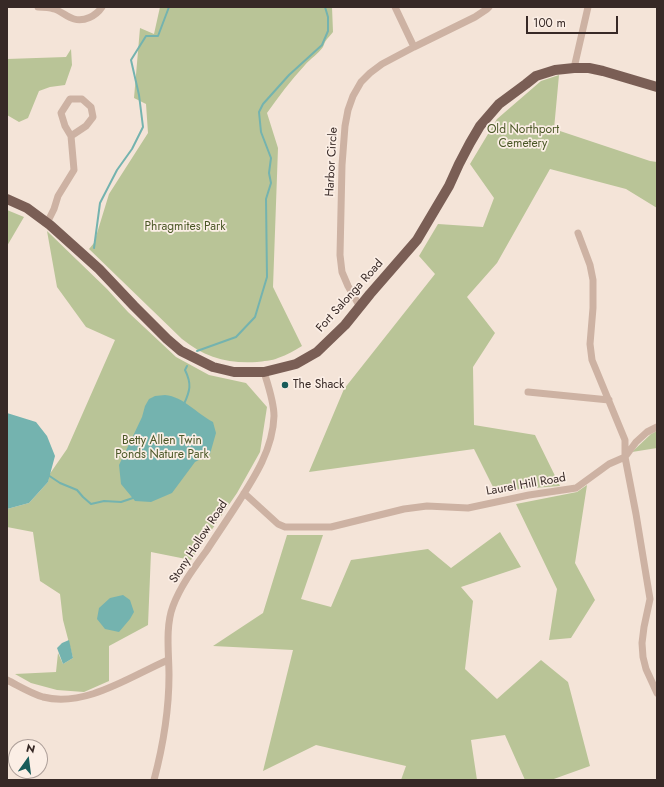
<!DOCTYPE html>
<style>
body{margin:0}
#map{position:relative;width:664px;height:787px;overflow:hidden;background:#f4e4d8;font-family:Jost,sans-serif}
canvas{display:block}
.frame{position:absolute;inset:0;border:8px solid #372926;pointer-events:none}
.north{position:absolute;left:8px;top:739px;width:40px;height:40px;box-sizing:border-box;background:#fbeee5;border:1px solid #ad9f99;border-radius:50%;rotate:14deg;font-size:11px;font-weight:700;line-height:16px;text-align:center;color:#372926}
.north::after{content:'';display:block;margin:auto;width:14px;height:18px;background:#185c5a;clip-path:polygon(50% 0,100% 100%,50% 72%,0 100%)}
.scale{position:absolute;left:526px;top:16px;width:92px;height:18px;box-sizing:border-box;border:2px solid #372926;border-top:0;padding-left:5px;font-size:12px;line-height:14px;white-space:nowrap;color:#372926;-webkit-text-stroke:3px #fbeee5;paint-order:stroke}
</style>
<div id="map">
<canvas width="664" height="787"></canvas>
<div class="frame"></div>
<div class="north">N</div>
<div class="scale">100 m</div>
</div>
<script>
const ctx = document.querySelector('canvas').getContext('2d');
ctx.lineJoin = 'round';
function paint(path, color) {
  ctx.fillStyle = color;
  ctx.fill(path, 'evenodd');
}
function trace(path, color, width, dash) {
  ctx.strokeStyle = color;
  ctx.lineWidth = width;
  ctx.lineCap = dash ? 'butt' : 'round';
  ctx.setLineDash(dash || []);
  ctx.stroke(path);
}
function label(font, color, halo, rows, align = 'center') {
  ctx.font = font + ' Jost,sans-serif';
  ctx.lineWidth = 3.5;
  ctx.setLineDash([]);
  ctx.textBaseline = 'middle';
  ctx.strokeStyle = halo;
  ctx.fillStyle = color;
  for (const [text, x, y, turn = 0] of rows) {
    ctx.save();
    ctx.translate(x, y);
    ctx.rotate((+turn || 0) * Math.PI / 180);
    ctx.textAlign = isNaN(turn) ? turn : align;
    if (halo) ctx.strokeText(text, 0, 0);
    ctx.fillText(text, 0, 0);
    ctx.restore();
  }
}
paint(new Path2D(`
 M160,7H332L333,32C331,35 327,38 325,42C325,42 323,47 323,47C318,54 310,59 305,65C291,80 279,96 267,113L278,148L273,287L302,346C295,350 287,355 278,358C272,361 263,361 257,362C228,364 204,357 182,339L89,249L94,243L109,194L148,133L146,104L134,98L140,28L154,34Z
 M71,49L72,65L65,85L50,87L39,91L28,118L19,122L7,115V59L66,57Z
 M559,75L554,129L650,161L657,162V208L626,189L550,169L497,263L467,297L495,333L473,367L474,425L535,435L560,486L495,491L474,449L309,472L344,389L435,274L419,256L438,224L483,227L494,198L470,164L497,119L541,81Z
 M7,210L24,217L7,246Z
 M47,231L107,289L128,312L176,357L209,375L246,383L267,407L260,452L237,493L191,560L151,552L148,625L109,646V681L84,692L57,690L31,683L15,674L56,672L58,653L63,664L73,658L63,620L60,594L40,581L33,532L7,527V509L29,503L48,482L49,475L67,449L115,340L86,327L57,287Z
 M657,431V448L632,452L651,434Z
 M587,485L575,563L595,600L571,638L549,640L557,589L516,504L577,492Z
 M500,532L521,567L461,587L473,601L465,669L497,699L541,660L568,682L590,766L551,780H525L505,735L471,740L477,780H401L406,766L316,745L263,771L293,650L213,646L263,613L287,535H323L301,599L331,607L351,560L428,549L451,568Z`), '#b9c497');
paint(new Path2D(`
 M165,395C184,397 196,413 213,422L216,433L210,454L195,462L172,493L151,502L135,501L121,484L119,465L133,436L142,417L145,406L149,399L155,396Z
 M7,413L36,422L47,436L55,456L48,482L29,503L7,509Z
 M123,595L130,600L134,612L130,619L119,632L105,629L97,619L99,608L110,598Z
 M69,640L73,658L63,664L57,648L62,643Z`), '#74b3af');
trace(new Path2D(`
 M94,248L100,203L117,170L132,149L143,127L139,95L131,60L146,36H158L169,7
 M197,351L236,337L255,317L267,277L266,199L271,183L269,173L271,158L261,132L259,112L263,104L289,75L322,45L328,31V17L325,7
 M184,404C190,391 192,384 185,370L187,366
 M48,475L60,483L77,490L83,497L91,504L104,501L121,502L133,498L134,496`), '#74b3af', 2);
trace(new Path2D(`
 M38,7C43,7 49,7 54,9C61,11 67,17 74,19C84,22 96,16 102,7
 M395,7L414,47L475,17L487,9L489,7
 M574,68L588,7
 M47,223L54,209L58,196L74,170L71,136L65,126L61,113L70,99H82L91,107L93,117L86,126L71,136
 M578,233L590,265L593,280V308L590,344L592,360L625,440V457L636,514L650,599L644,627L642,643L643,657L646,669L657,693
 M360,307L348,286L342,272L340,255L342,165L345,126L348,110L353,96L361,82L370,73L382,64L414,47
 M528,392L609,400
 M244,493L278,524L285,527H331L404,509L427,506L468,508L529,495L576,488L609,464L625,457L636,442L647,432L657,427
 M7,680C19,686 30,693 43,697C85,708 131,676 168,660
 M154,780C163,746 169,711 169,675C169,654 165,627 173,606C181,585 194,568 207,550C216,536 225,523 234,509C252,481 273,451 274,416C274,402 268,385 264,372`), '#cdb2a3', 7);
trace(new Path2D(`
 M7,199L27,208L50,225L99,269L134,306L167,339L181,351L213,367L234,372H264L296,364L317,352L345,325L370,294L417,240L449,186L459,164L470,143L480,126L499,104L526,84L536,76L555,70L574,68H589L603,71L657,87`), '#7a5e55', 10);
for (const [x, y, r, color] of [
 [285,385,4,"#185c5a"]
]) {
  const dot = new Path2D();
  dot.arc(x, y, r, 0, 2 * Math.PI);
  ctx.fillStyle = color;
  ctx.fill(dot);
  trace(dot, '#fbeee5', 1.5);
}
label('12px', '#4b5827', '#fbeee5', [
 ["Old Northport",523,130],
 ["Cemetery",523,144],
 ["Phragmites Park",185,227],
 ["Betty Allen Twin",162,441],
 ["Ponds Nature Park",162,455]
]);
label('12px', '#372926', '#fbeee5', [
 ["Harbor Circle",332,162,-87],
 ["Fort Salonga Road",350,296,-48],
 ["Laurel Hill Road",526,485,-10],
 ["Stony Hollow Road",199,542,-57]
]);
label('12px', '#372926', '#fbeee5', [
 ["The Shack",293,385]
], 'left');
</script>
